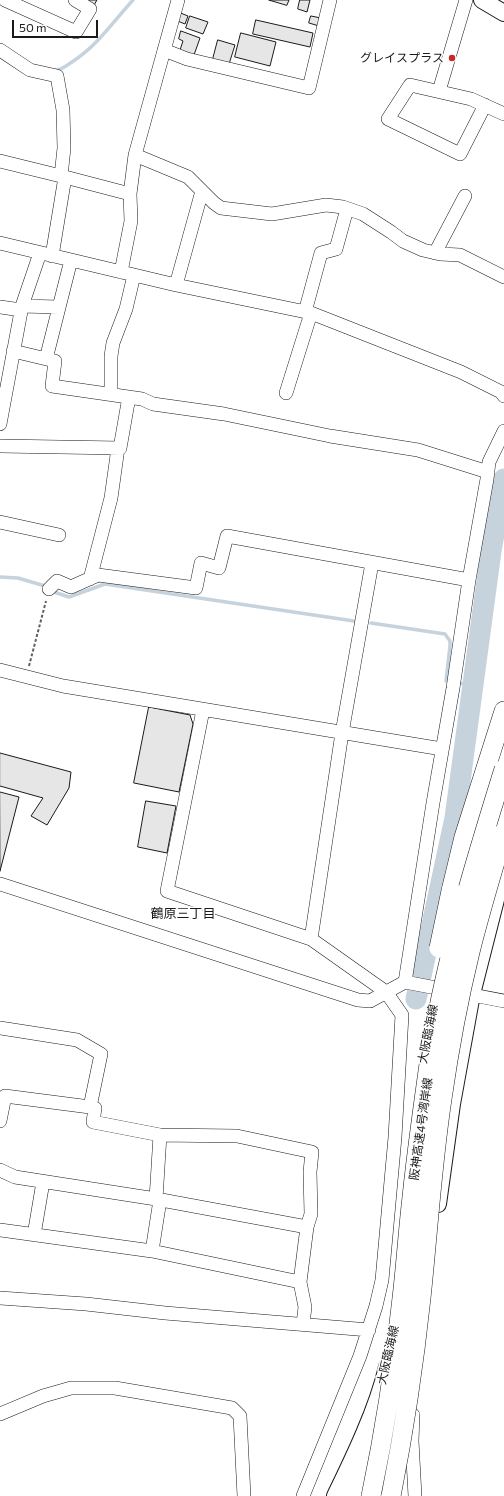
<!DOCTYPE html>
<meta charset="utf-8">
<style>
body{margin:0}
#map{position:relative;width:504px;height:1496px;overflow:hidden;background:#fff;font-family:Commissioner,sans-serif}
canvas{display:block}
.scale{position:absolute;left:12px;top:20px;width:86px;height:18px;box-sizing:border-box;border:2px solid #1a1a1a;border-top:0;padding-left:5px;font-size:12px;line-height:14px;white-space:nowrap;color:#1a1a1a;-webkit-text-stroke:3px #fff;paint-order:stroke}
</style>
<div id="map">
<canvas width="504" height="1496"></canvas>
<div class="scale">50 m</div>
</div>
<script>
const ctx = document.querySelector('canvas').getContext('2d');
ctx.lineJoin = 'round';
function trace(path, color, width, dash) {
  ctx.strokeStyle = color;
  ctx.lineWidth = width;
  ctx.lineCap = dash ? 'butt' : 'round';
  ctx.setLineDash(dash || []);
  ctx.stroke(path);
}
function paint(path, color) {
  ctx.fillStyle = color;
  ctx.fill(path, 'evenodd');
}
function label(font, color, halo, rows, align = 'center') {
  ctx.font = font + ' Commissioner,"Noto Sans JP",sans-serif';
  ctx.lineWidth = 3;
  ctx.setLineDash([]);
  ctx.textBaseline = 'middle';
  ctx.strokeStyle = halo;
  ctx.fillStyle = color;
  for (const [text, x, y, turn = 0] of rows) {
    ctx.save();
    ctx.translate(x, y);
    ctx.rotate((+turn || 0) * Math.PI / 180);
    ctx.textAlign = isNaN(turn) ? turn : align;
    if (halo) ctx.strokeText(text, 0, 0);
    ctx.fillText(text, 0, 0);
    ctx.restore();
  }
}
trace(new Path2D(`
 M56,70C62,70 67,65 72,62C98,45 112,23 133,0
 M0,577L18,578L45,586
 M54,592L69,597L105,584L354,621
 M371,623L445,634L450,641V646L446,681
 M459,683L472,685`), '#c6d2dc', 3.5);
trace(new Path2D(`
 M416,999L455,818L491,551L504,479`), '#c6d2dc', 21);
const building = new Path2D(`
 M86,0H97L94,5Z
 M269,0H289L287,5Z
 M300,0H310L307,12L298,9Z
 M178,12L188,16L185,24L175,20Z
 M190,16L208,22L203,34L186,28Z
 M311,16L321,18L319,26L309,23Z
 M256,20L313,33L310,47L253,34Z
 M181,31L200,38L194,55L180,50L183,41L179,39Z
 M241,33L276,42L270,66L235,57Z
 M218,40L235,45L229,64L213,59Z
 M149,707L190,715L193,724L179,792L134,783Z
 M0,753L71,772L69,788L47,825L31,816L43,798L0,786Z
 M0,792L19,797L0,871Z
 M146,801L176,806L167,853L138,847Z`);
paint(building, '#e6e6e6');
trace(building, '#1a1a1a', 1);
const minor = new Path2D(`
 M5,0L76,32L90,9L75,0
 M0,50L30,70L57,76L63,110L64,148L61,176
 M164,50L187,59L309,88L330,0
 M439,91L466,0
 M485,105L460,154L388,119L410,85L471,99L504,114
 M135,155L188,177L214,203L221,208L272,214L326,205L343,207L363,214L391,232L403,241L423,250L440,254L460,255L504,277
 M0,161L65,177L52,256
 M65,177L130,194
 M0,243L176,285L311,313L461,372L501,392L504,396
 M435,253L465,196
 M121,272L131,221L130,194L135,155L178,0
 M176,285L202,191
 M22,306L58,307
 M0,307L21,310
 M305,312L321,253L336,249L347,209
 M13,351L55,361L52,386L142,399L153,404L224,414L330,436L418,450L488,472
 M46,359L71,260
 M286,393L311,313
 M111,394V356L113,343L126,309L134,275
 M0,424L22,306L40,253
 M0,446L120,448L129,397
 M0,522L59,535
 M90,579L111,498L118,448
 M49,589L57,581L71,587L98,575L196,588L201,563L219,568L227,536L469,580
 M0,670L63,686L442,749
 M203,710L167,891L311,939L386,992L402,1015L395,1137L382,1280L376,1306L360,1356L303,1496
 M0,884L358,1000L370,1001L405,982L504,1001
 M311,939L342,733L372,563
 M405,982L433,803L453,688L469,580L487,479L489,462L504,431
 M0,1028L77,1040L101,1054L90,1107L95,1108L93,1122L160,1135L237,1136L312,1152L310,1172L311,1214L307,1227L300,1282L305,1307L303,1324
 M0,1121L5,1096L90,1107
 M0,1170L15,1177L156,1199L307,1227
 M156,1199L160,1135
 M0,1230L152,1251L300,1282
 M34,1235L43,1182
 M152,1251L160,1200
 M0,1298L86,1304L165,1313L369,1330
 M0,1414L43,1396L71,1388H115L232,1408L240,1416L244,1496
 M413,1415L412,1441L415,1496`);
const major = new Path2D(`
 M482,0L504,13
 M438,1204L452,1104L472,994L504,868
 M335,1496C354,1457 377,1409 387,1367
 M352,1496L378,1439`);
const highway = new Path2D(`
 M451,891L464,837L504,711`);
trace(minor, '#1a1a1a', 14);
trace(major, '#1a1a1a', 18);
trace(highway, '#1a1a1a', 20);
trace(new Path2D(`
 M29,666L46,601`), '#5f5f5f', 2, [3, 2]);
trace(minor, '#fff', 13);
trace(major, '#fff', 16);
trace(highway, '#fff', 19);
const highwayBridge = new Path2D(`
 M439,948L451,891
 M371,1496C385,1430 395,1364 402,1298C406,1264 408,1231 412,1197C417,1148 424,1099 431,1050C447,954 475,862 504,769
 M391,1496C404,1431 414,1364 421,1298C428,1232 432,1165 442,1099C449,1050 458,1001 470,952C480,912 492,872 504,832`);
trace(highwayBridge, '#1a1a1a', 20, []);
trace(highwayBridge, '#fff', 19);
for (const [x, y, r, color] of [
 [452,58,4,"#c62828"]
]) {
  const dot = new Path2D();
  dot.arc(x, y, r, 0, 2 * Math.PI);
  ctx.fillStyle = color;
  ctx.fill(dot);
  trace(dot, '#fff', 1.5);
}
label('12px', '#1a1a1a', '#fff', [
 ["グレイスプラス",444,58]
], 'right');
label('12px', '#1a1a1a', '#fff', [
 ["大阪臨海線",428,1034,-79],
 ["阪神高速4号湾岸線",421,1129,-82],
 ["大阪臨海線",388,1355,-77]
]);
label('13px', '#1a1a1a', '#fff', [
 ["鶴原三丁目",183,914]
]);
</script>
